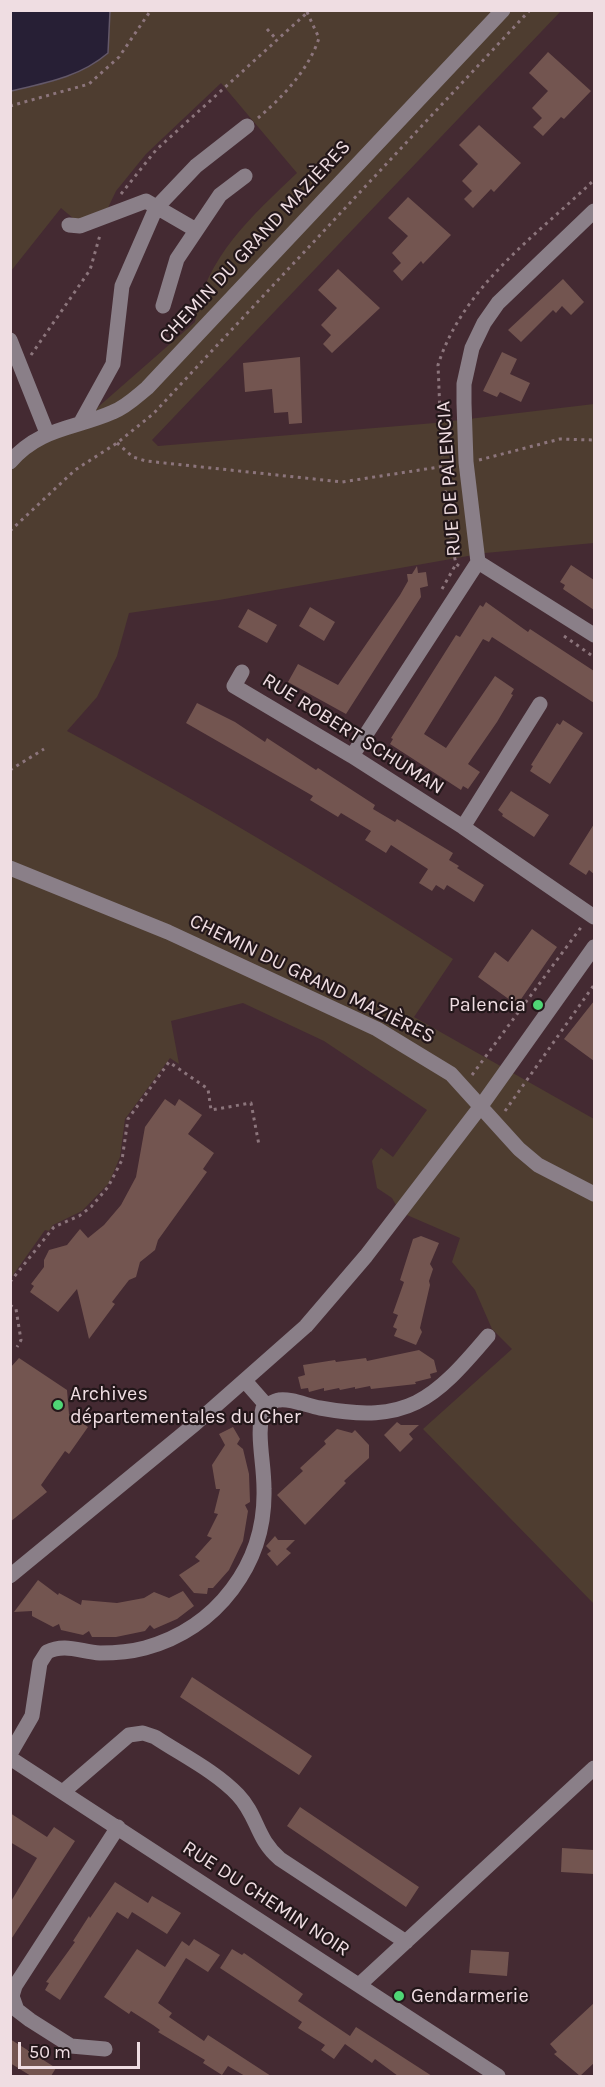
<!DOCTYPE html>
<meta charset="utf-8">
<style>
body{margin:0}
#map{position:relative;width:605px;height:2087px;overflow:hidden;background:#442a32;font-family:Karla,sans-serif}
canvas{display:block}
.frame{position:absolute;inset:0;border:12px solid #efdde2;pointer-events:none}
.scale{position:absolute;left:18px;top:2042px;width:122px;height:27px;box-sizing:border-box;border:3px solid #efdde2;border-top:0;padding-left:8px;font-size:18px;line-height:21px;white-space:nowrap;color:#efdde2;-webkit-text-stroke:4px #23171a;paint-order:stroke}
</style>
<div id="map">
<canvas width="605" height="2087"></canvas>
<div class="frame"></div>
<div class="scale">50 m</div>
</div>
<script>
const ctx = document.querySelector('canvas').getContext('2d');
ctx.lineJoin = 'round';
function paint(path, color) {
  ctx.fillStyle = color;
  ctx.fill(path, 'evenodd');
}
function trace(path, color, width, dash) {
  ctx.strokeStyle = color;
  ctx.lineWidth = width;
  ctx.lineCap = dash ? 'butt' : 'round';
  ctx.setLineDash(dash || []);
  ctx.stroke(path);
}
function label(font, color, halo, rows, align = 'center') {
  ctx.font = font + ' Karla,sans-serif';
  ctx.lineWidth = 4.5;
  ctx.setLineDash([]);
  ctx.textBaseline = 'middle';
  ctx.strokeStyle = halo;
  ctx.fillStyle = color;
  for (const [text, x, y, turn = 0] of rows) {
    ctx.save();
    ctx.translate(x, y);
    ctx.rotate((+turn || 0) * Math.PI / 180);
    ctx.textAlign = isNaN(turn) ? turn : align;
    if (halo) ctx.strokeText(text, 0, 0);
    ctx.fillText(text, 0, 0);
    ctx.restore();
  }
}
paint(new Path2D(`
 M110,11H561L152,440L158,446L435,423L594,404V543L485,553L219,600L129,613L117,656L97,697L67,731C200,801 327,878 453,959L414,1017L594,1119V1604L423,1429L512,1349L492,1329L475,1290L452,1262L460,1238L400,1212L392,1198L377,1188L372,1161L381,1148L393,1157L427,1110L324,1041L243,1003L171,1021L179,1064L170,1058L125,1119L120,1157L109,1183L82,1211L53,1225L49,1231L45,1230L11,1278V462L81,422L195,322C205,257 252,216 297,173L221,83L146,154L116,191L106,212L80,224L61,208L11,271V91C46,83 80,77 108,53Z`), '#4e3d30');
const water = new Path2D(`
 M10,11H110L108,53C80,77 46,83 11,91Z`);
paint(water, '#271f35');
trace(water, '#635869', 1.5);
paint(new Path2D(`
 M548,52L591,91L564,119L561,117L543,136L533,127L542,118L532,108L548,91L529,73Z
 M479,125L521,163L494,192L491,189L473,208L464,199L472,191L462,181L478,164L459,145Z
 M408,197L451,235L423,264L421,261L402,281L393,271L401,263L392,253L408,236L388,218Z
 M338,269L380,308L332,353L323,344L331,335L321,325L337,308L318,290Z
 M563,279L584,302L571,315L562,306L556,313L553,310L521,342L508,330Z
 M502,352L517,359L510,374L530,383L521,402L500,392L497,397L483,391Z
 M300,357L302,423L289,424L288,412L274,413L272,389L245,392L243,363Z
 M571,565L594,580V610L563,589L565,585L560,582Z
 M417,566L418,573L426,572L428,586L420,588L421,597L346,714L288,682L298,664L338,685L400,595L408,581L407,574H412Z
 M486,602L528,632L530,629L594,671V703L492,637L489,642L483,639L424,734L446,748L495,676L514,689L511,694L513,695L497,722L468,764L480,772L468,789L463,786L461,790L390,744L393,739L391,738L456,635L460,637L480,605L483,607Z
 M310,607L335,622L324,641L299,626Z
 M248,609L277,625L267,643L238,627Z
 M197,703L235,722L265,742L267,738L316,770L318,768L375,805L373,809L395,822L397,819L453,853L449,860L459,866L457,868L484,885L474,902L447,885L444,890L436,885L432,891L419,883L428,869L391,845L386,853L365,840L371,831L341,813L338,817L310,800L313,796L186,723Z
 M563,720L583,733L550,784L530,771L533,766L531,765L557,723L560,725Z
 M511,791L549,815L534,837L502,816L503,814L498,810Z
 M594,824V874L589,870L586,875L569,864Z
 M532,929L557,947L517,1005L478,977L495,952L508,962Z
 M594,1001V1061L564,1039Z
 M165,1099L175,1106L179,1099L202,1115L188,1134L214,1153L203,1169L207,1172L158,1240L155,1250L140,1262L136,1277L129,1280L112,1302L115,1304L89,1339L77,1289L58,1312L30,1292L34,1286L31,1284L44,1267V1260L49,1250L67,1245L80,1229L88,1238L104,1225L121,1205L136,1177L145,1127Z
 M421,1236L439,1243L430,1264L433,1269L429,1281L430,1285L420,1328L422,1332L416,1345L394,1336L397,1329L393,1327L398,1315L393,1313L404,1282L400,1280L413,1239Z
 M419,1350L434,1360L437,1372L430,1374L431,1378L415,1382L416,1384L371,1389L370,1386L355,1389V1387L340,1390L339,1388L324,1391V1388L309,1392L308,1388L301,1389L298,1377L305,1375L303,1365L335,1360L336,1362L366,1358L367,1361Z
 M19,1358L67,1390L69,1414L88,1427L69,1454L65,1451L41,1485L47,1492L10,1522V1368Z
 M397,1422L401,1425H419L409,1434L413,1439L400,1452L384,1435Z
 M233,1427L240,1439L237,1444L243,1449L249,1474L250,1502L245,1505L248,1511L243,1541L229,1570L213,1588H208L207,1594L194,1593L179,1575L200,1561L195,1557L212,1538L207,1536L218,1514L214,1513L220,1489H216L212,1465L225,1445L219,1434Z
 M337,1429L352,1433L355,1430L369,1445V1458L344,1481L346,1483L305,1525L277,1495L303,1471L300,1468L326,1444L324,1441Z
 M275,1536L278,1540H295L286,1549L291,1553L277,1566L267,1554L271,1551L266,1546Z
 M38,1580L58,1595L59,1593L81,1605L82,1600L117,1603L144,1598L154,1592L169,1598L183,1591L194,1606L177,1619L154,1629L150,1625L145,1631L116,1637H92L89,1631L83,1635L61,1630L59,1624L53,1627L32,1616V1611L14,1612Z
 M192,1677L312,1756L299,1775L180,1697Z
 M300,1807L419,1887L406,1907L287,1826Z
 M10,1813L47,1837L54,1827L75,1841L10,1941V1903L37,1858L10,1842Z
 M562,1848L594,1850V1874L561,1872Z
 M115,1882L148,1903L152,1896L181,1913L167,1934L132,1912L128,1919L117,1912L60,2000L45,1990L49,1983L46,1982L75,1942L73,1941L89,1916L90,1918Z
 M194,1939L220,1955L208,1972L186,1958L158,2003L172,2013L169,2017L204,2041L208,2035L271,2076H245L228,2066L222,2075L203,2063L205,2060L158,2032L160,2030L153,2025L131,2011L129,2014L104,1997L137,1949L165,1967L182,1941L189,1946Z
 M232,1949L242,1955L244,1953L303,1994L298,2001L350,2036L356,2027L432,2076H398L375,2059L372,2063L345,2044L334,2059L321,2050L325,2045L298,2028L302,2022L220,1968Z
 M471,1950L509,1952L507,1976L469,1973Z
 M594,2003V2063L580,2076L554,2054L557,2052L550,2044Z
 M10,2039L56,2068L51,2076H31L10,2063Z`), '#735550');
trace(new Path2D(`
 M267,29L277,40
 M10,106L89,84L119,57L151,10
 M258,118C283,97 309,69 319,38L306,10
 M121,194L156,150L310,10
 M31,355L90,270L100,235
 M117,443L133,457L146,461L342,482L452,465
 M479,460L560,439L594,440
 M10,531L75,470L117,443L153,414L530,10
 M459,566L456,564C442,499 441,432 438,365C463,286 537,235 594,180
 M442,589L456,564
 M564,636L594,657
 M10,770L44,749
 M472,1075L582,926
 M505,1111L594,985
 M10,1282L54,1227L79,1216L91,1207L108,1187L122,1160L128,1119L169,1062L208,1089L211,1110L251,1103L259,1145
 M10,1305L16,1309L21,1340L17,1347`), '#8c757c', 3, [3, 4.5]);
trace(new Path2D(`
 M69,225L80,226L146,201L196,230
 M163,306L177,259L220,195L245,176
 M10,340L47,433
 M81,422L113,364L122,286L156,208L196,166L247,126
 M10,462C40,427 75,429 113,412C126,407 136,397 147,388L503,10
 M478,562L594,635
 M242,672L234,686L352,756L463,827L594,917
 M352,756L478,562L466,462L464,403V384L472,348L484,323L498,303L594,211
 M463,827L540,704
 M10,868L168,932L377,1029L451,1074L519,1149L538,1165L594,1194
 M245,1381L267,1406
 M10,1576L195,1424L306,1326L366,1256L481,1106L594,947
 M10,1754L32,1716L40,1663L47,1652C65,1643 81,1652 100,1653C115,1653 130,1652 145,1648C217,1628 266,1564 264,1489C264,1461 256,1436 263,1408C267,1406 274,1400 279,1400C290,1398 308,1406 320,1408C408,1424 433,1401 488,1336
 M10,1758L498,2076
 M64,1791L129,1735L143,1733L155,1737C182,1755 215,1771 238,1795C258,1816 256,1839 280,1859L406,1942
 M359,1985L594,1768
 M105,2049L71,2046L30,2020L17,2010L12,1996L15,1986L118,1827`), '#8a7f88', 15);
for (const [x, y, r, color] of [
 [538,1005,6,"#4fd675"],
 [58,1405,6,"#4fd675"],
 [399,1996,6,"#4fd675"]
]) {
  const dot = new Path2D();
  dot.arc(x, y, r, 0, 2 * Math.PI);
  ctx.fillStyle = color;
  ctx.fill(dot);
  trace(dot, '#23171a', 2);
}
label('20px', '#efdde2', '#23171a', [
 ["CHEMIN DU GRAND MAZIÈRES",255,242,-47],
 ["RUE DE PALENCIA",449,479,-94],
 ["RUE ROBERT SCHUMAN",353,734,32],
 ["CHEMIN DU GRAND MAZIÈRES",312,979,26],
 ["RUE DU CHEMIN NOIR",266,1899,33]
]);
label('20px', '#efdde2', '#23171a', [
 ["Palencia",526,1005,"right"],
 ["Archives",70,1394],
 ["départementales du Cher",70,1417],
 ["Gendarmerie",411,1996]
], 'left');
</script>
